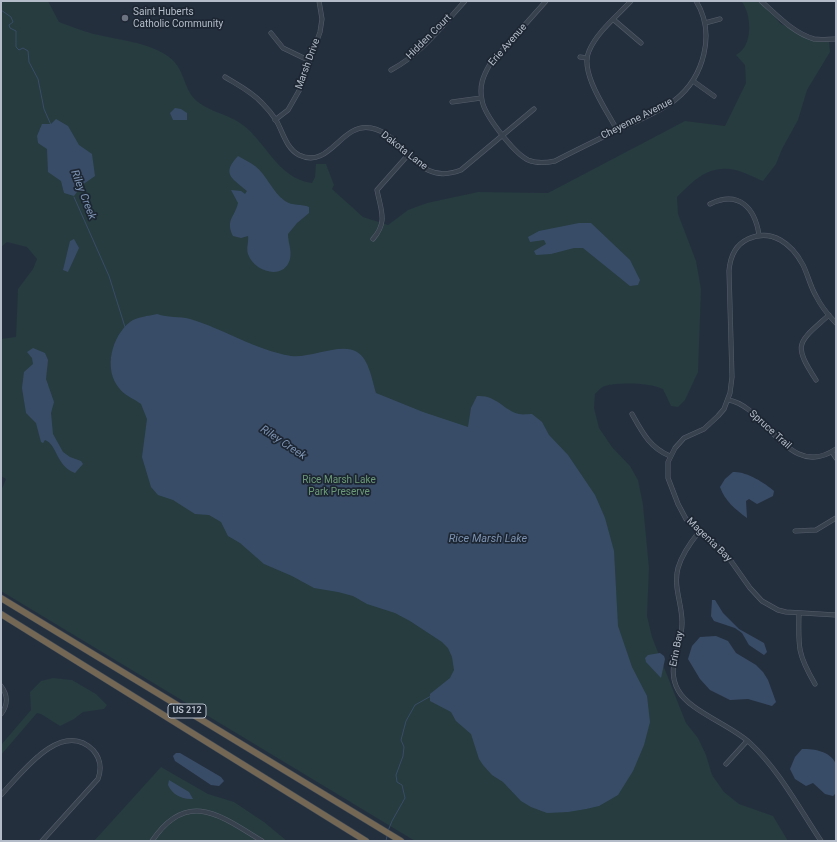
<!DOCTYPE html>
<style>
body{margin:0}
#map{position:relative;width:837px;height:842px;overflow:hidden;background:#242f3e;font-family:Roboto,sans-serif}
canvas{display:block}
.frame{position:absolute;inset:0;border:2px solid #b4bcc9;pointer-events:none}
</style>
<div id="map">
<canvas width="837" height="842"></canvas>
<div class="frame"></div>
</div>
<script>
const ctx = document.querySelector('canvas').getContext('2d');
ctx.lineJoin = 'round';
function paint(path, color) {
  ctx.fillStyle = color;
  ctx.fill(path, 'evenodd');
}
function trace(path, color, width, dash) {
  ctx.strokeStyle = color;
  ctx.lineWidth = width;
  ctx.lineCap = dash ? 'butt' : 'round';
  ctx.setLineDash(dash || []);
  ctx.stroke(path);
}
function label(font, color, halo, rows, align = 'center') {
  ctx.font = font + ' Roboto,sans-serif';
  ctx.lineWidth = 3.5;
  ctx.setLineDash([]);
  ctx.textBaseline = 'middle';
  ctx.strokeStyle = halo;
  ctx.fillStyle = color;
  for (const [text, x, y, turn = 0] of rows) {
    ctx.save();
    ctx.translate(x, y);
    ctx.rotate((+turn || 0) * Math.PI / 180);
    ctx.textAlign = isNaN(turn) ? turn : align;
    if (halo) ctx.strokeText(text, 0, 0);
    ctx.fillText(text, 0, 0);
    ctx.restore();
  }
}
paint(new Path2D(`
 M1,1H48L59,22C71,26 82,31 94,34C118,40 149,42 169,57C183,67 183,83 192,96C202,109 223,113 237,121C266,138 275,178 312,183L315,177L316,164H326L334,185L332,189L363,217L388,225L408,210L427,203L478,192L548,193L685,121L725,126L746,83L745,65L736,55C739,53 743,50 745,46C752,34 750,11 741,1H759L781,24L811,37L829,41L830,52L807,90L798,120L782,149L776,164L763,181C753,177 741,170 730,169C707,166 692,182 677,197L678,214L696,261L701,289L698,372L685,400L678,407L671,406L663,389C649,383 620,382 605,386C601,387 598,391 595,394L594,408L599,428L612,447L630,466L638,480L643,505L649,568L647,616L652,637L686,723L698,738L706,755L712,775L724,792L739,804L773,816L788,841H415L1,591V491L6,479L1,476V339L16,337L18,289L33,269L37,259L27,247L7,242L1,247Z
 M53,678L72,680L96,694L107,705L104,709L83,712L74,719L60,726L41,714L37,713L1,755V745L31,710L30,692L41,681Z
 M161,767L208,794L234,802L264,822L287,841H94Z`), '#263c3f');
paint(new Path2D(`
 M175,108L181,109L187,113V120H173L170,113Z
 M56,119L68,126L79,145L92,154L95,176L82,185L74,196L64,193L61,181L48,172L47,149L38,143L37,136L42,124H51Z
 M238,156C243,159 250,162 255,166C267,175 272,192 285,201C292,206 302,204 309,207V213L297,223L288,234C288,243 292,250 290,259C284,281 254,272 248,254C246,248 249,242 248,236L241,238L233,236C225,220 235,217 238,203L231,190L241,191L245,194L247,191C232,178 221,174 238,156Z
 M579,223H591L630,260L640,280L638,285L630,286L583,248H574L551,254L536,255L534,251L546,244L544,240L530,242L528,237L539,231Z
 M74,239L79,248L68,272L63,270L70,241Z
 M157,314C168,318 179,316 190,319C224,329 255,350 291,356C309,359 341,342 357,352C369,359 372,380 376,393L423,412L468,427L471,408L477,396C497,395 503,410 519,414C523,415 528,414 532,414L542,422L549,435L568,455L595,495L605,518L614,551L618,626L632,667L647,696L650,722L644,745L633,771L618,795L599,806L586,809L568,812L547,813L531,807L521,801L503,782L492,775L483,765L479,759L471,734L456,721L451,712L430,701V694L450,678L454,670L452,657L448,648L442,642L410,621L395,613L367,604L353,596L338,592L314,588L292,576L264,564L240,543L228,536L221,522L209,515L195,514L173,500L158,495L151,487L142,457L147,419L141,404C133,398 125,396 119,388C103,369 112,336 130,322C136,317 149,316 157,314Z
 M33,348L45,353L48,360L46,379L54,402L51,413L53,434L63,452L70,457L81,461L83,464L75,473C56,466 57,444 45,440L43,443L41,442L36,423L26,413L22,388L24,372L33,364L32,358L27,352Z
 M733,472C746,471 765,483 774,491L773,496L757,504L749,499L746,501L747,518C735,509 725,501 720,487L725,479Z
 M712,600H715L723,613L739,629L764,643L767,652L764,655L749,645L742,633L735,628L714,621L711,616Z
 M716,636L728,641L736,653L756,665L763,672L768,680L776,702L772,706L748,699L730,700L710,690L700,679L688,659L692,646L700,637Z
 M660,653L664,656L665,659L661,678L646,662L645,658L648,655Z
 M802,749C815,749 830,751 836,764V793L833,796L825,794L813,783L806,786L795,779L790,769L795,757Z
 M176,753H180L221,777L224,781L219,786L211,785L175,761L173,756Z
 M169,780L189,792L193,799C182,800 172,794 168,785Z`), '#394c67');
trace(new Path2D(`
 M1,10L11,17L13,22L9,25L10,28L16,31V47L19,50L23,48L28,51L29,62L38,79L44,109L51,125
 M74,197L109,276L125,327
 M388,831L392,821L405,798L402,785L397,782L396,775L403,756L404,747L401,740L406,721L415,705L431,696
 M386,841L387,836`), '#394c67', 1);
const minor = new Path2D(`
 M546,1L490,64C483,76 479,86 482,100C484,115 514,153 528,160C537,164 546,163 555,161C578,149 601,138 624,127C641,119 661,111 675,100C704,77 716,33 696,1
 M761,1C777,15 793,33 814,39C821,40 829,39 836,39
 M614,20L641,43
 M705,23L720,19
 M271,33L283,48L310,61
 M580,57L587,58
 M391,70C421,54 442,26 465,1
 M225,77C238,85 252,92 262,103C267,108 272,114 276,120C283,132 286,148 299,155C330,170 341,122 371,128C407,135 415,188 461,170L534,109
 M693,81L714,96
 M452,102L481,98
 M275,120L288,110L300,89L320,32L322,19L319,1
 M617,130C607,111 579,72 589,51C597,32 617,16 631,1
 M710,204C739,190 755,208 759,235
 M373,239C388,222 381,211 377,190L408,155
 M836,323C828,315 821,306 816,296C810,286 808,275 803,265C792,244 772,228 748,239C735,245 730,258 729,271L732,377L730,393L724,409L718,416L704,429L684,438L675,448L668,462V478L678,504L686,519L726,554L750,588L762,601L778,610L786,612L836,615
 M816,380C792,343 798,343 829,315
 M728,400C766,405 788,482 836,449
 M632,414C642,432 650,448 670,456
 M832,452L836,458
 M795,531L816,530L836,518
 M699,532C690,543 682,554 678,568C673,587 682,603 682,622C683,645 665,667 678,690C689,711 731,725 750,743C779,770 799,808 821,841
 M799,613C798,648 798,655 815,684
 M1,686C8,695 8,705 1,714
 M726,764L747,741
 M1,795C20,775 61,718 93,750C101,759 102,768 98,779L42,841
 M152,841C187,789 220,815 262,841`);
const highway = new Path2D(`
 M1,598L401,841
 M1,614L366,841`);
trace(minor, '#565f6c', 5);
trace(highway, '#434c59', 7);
trace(minor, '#38414e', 4);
trace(highway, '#746855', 6);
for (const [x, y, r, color] of [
 [125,18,4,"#6b7280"]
]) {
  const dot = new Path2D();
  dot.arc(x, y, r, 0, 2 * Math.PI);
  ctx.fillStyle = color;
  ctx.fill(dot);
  trace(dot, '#1d2633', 1.5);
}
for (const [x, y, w] of [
 [187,711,38]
]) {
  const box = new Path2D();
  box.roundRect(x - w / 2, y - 7, w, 14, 3);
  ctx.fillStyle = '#1d2633';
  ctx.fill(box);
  trace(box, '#b4bcc9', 1);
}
label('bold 9px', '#b4bcc9', null, [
 ["US 212",187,711]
]);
label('10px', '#b4bcc9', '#1d2633', [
 ["Saint Huberts",133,12],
 ["Catholic Community",133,24]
], 'left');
label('10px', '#b4bcc9', '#1d2633', [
 ["Hidden Court",429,37,-45],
 ["Erie Avenue",508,45,-49],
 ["Marsh Drive",308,64,-70],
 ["Cheyenne Avenue",637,119,-27],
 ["Dakota Lane",404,151,38],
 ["Spruce Trail",770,430,42],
 ["Magenta Bay",709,540,44],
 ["Erin Bay",677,649,-79]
]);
label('10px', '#6b9a76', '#1d2633', [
 ["Rice Marsh Lake",339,480],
 ["Park Preserve",339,492]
]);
label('italic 11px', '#7c92b1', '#1d2633', [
 ["Riley Creek",83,195,69],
 ["Riley Creek",283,443,34],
 ["Rice Marsh Lake",488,539]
]);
</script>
